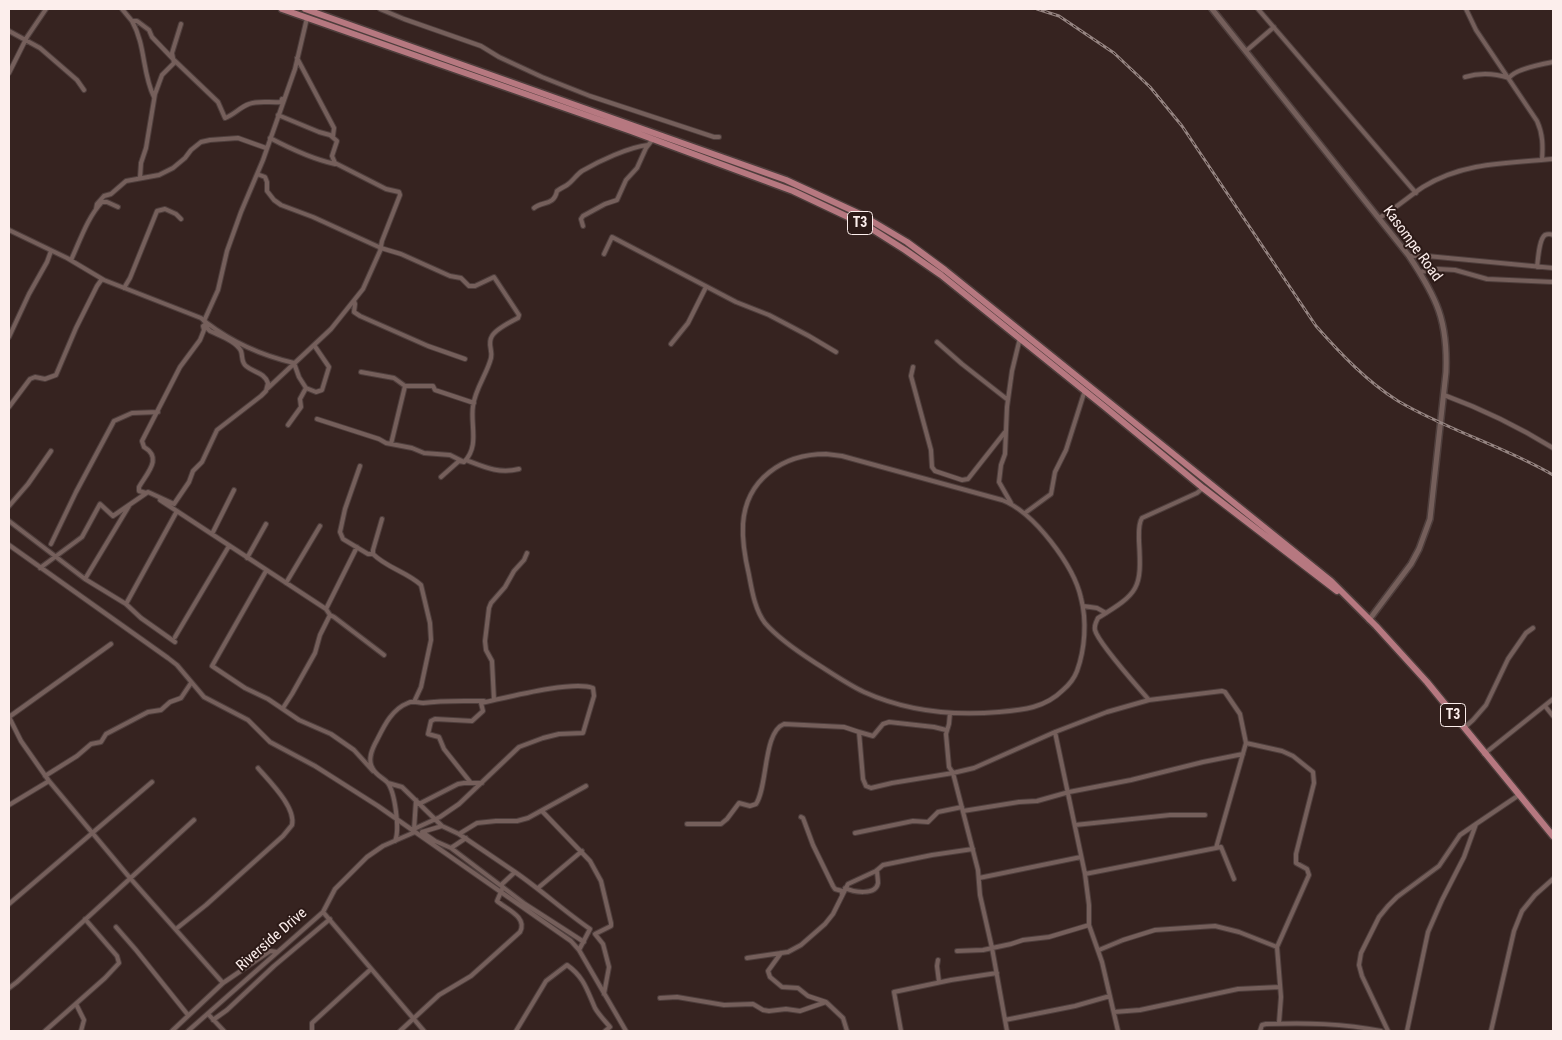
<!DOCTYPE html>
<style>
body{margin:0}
#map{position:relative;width:1562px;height:1040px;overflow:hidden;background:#362320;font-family:"Roboto Condensed",sans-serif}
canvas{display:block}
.frame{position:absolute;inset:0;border:10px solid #fceeec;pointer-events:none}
</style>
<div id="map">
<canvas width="1562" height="1040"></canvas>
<div class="frame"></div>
</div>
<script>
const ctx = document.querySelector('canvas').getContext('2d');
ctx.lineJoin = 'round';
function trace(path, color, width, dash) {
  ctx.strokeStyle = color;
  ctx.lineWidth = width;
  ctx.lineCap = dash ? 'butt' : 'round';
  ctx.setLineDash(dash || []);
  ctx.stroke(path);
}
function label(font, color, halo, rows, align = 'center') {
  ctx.font = font + ' "Roboto Condensed",sans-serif';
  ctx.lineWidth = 4;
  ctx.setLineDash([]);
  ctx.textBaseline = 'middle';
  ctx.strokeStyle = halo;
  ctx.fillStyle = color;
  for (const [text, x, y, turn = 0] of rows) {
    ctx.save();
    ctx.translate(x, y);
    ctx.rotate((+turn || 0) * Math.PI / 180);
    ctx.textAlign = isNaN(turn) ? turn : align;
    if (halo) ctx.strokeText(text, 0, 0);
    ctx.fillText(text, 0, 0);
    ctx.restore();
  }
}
const minor = new Path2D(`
 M122,9L132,21H137L149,30L152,37L174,60L218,102L225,118C234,115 240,107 249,104C259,100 270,103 281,102L282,99
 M380,9L404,19L481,46L499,57L542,77L590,96L714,137H719
 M1258,9L1416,193
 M1466,9L1476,30L1537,121C1543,134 1543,146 1542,160
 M132,21C146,46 142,73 154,97
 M9,31L40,48L77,80L84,90
 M1246,51L1274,27
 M297,58L334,128L333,136
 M9,73L27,37L46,9
 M1465,77C1481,72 1494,73 1509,78C1515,69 1542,64 1553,62
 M270,138C291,149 312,159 335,164
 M257,174L265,177L267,182V191L274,200L281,205L313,217L381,248L401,254L450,276L461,278L469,286H475L494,277L519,315L518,318C510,322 496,329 492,336C487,344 493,350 491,358C487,374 475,389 473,406C470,425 480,446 464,462L459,461L441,477
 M140,178L141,163L146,148L155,94L162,75L174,63L172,53L181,24
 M534,208C542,201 554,206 557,191C561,188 564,187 567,185C573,181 576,175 582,171C599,161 629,147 648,145
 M96,209L97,204L104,196L111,194L126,181L159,175L173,168L185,158L191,150L201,142L210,140L238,138L266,148
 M1379,218C1395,209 1408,197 1423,187C1463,162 1508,163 1553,159
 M583,226L581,219L583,216L605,204L617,200L626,180L637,168L646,148L653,139
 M9,230L67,258L104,280L201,318L207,323V328L210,331C220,336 236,341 241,351C243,357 241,362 246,366C254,373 264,372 268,383L266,391L261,396L217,430L202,462L193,471L189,482L174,504L148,492L113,516L100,504L82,537L40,568
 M604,254L612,237L736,302L769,315L809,336L836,352
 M1409,256H1427L1553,268
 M71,260C80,241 87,218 102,202H107L118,207
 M1537,267C1538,260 1539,239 1545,235C1547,234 1551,234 1553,235
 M1420,272L1438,269L1455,270L1487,279L1553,282
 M124,288L130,278L157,211L165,209L176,214L181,219
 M354,301L355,304L354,312L360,316L428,346L465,359
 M204,321L218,290L227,251L241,212L263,160L295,69L307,18
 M9,337L29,294L47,262L51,251
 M937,342L962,364L1008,400
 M671,344L688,323L706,287
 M913,367L911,376L931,450L932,467L935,471L962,480L968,479L1005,432
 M361,372L394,378L405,386
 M268,388L331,329L363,289L380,251L382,241L400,195L399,192L386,189L335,163L332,156L337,141L330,135L319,132L278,115
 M306,388L316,392L322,390L329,367L314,345
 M1444,395C1482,409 1519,427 1553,448
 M9,407L30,379L35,377L45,379L56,375L76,328L97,286L102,279
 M317,419L379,439L386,443L412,448L424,453L450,455L462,461
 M391,444L405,386H433L435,390L474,403
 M826,454L842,456L1002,500C1034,512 1074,566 1081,598C1087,621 1085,649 1077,671C1074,679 1070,684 1063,690C1045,708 1023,710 999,712C953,716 906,711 864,692C847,684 830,672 814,662C797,651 778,638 765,623C755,610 752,591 749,575C745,558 742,541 743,524C746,479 783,454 826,454Z
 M466,460C484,467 499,474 519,469
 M360,466L345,509L340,532L343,539L368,554H373
 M146,493L139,491V487C147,473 163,458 144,447L142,441L180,367L200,340L204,330L203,326L207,323C232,342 264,356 294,363L299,377L306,388L300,399L301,407L288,425
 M160,500L326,609L330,615L334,617L384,655
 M1011,503L999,482L1001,465L1005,454L1007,407L1012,371L1020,338
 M9,506L28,484L51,451
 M1025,513L1051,494L1055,472L1066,450L1085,390
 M382,519L373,550V554C387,568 407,572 421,585L430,623L431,640L421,687L414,702
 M9,521L85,579L126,604L141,618L175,642
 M212,534L234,490
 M51,544L76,492L114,421L132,413L158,412
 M9,545L168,658L177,665L204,697L248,720L270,742L315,766L378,806L571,941L579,950L626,1031
 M247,558L266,524
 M266,571L212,666L245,688L268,699L299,720L331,734L354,750L373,771
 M85,579L129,506
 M286,583L320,526
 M126,604L177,511
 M1083,606L1097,608L1106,613
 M326,609L357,547
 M175,637L229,546
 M494,700L492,661L486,650L485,641L489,608L491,603L505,587L514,571L524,560L527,553
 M1149,700C1138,687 1098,643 1095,630C1094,625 1096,622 1098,618C1139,593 1142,589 1139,541C1139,533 1138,524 1142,518L1197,493L1203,488
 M1545,706L1553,716
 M283,708L292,694L315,653L320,635L330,615
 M950,713L949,724L946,734L949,767L953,773L978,870L980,895L992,948L1007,1031
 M9,717L21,741L49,781L130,878L223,983
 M9,717L111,644
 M1464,728L1473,720L1486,705L1508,659L1526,633L1533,628
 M859,732L873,736L883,724L889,722L934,727L946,730
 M1055,732L1085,874L1089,905V925L1102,962L1118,1031
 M1246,743L1282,751L1293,756L1313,772L1314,783L1296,854V863L1307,869L1309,875L1277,947L1281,997L1279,1023
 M1484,754L1553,699
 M45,776L77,756L91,744L101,742L106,734L148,712L161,710L170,702L181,698L191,683
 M388,783L402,787L442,826L459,834L515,872L501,885
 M419,804L458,784L464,783H482
 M9,805L49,781
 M542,811L590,861L601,881L611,923V926L595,934L603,944L609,967L604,994
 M963,811L1019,802L1037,801L1069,792L1131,780L1203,762L1243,754
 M801,817L803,818L813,845L833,886L835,889L842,891V894
 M687,824H721L727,819L739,803L750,806L756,804C768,786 763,732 784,724L844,727L859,732L863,779L866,786L871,788L892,783L953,773L974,768L1055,732L1107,712L1149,700L1222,691L1225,692L1240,714L1246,743L1216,848
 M1075,825L1170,815H1205
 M414,829L440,817L459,804L519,747L543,738L559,734L583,733L594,696L593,688C572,680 505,698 481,703L483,711L472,721L435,719L431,721L428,734L439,737L444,749L471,783
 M414,830L416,800
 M422,832L435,841L451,848L525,904L584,942
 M422,832L442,826
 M855,833L913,821L928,822L938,812L962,807
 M459,834L477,823L496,821H517L528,818L586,786
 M395,841C400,830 395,791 387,782C382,777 376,775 373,769C367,760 372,749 377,740C384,726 392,709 408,703C413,700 418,703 423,703C443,700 464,701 484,701
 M451,848L466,838
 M515,872C541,890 564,911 590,929L579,950
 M1085,874L1221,847L1234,879
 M979,878L1081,857
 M538,888L582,851
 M845,888C853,892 876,896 878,883C878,879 877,874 877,870
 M9,904L152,782
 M323,912L335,889L367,857L383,846L415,832
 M116,927L136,950L188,1015
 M176,929L206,905L283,836L292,825C296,807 269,781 258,768
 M1099,950L1123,940L1155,930L1215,926L1239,932L1277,947
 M957,951L983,950L1011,944L1023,940L1049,937L1089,925
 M781,953L768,971L770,977L782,987L798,988L808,996L826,1002
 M747,958L788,952L801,945L825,924L833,914L848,884L876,871L883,865L932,855L973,849
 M938,960L937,966L939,982
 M9,988L17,982L194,820
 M660,998L677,997L724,1005L753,1004L763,1010L769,1011L786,1009L800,1011L826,1002L843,1018L847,1031
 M76,1004L84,1020L81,1031
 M1114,1012L1140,1010L1238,989L1280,987
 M208,1014L224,1031
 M213,1020L227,1010L274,966L330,919
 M1005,1020L1075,1006L1110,996
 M45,1031L105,978L119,963L117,956L85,919
 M172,1031L223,983L270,951L277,952
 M188,1031L323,912L424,1031
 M312,1031V1023L371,969
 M400,1031L439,995L471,976L520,932C528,917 506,909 497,901L503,887
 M516,1031L546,981L567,965C584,977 587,990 595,1008C599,1015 605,1021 610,1027L605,1031
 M901,1031L894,992L951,980L997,973
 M1260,1031L1262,1025L1266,1024C1305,1023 1343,1023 1381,1031
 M1388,1031L1362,976L1359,965L1361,953L1379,917L1388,906L1397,897L1439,866L1460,835L1476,824
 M1407,1031L1428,932L1442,900L1464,857L1476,824L1519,795
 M1491,1031L1514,931L1522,911L1535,895L1553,879`);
const tertiary = new Path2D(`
 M1212,9L1409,256C1437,298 1448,321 1446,372L1430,519L1419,549L1411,564L1369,620`);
const trunk = new Path2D(`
 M282,9L631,131L793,191L867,226L905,250L941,275L1106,408L1203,488L1337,591
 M305,9L786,180L860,214L907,242L945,270L1331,581L1376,626L1427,682L1553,836`);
trace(minor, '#4e3e3c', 6);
trace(tertiary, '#4e3e3c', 8);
trace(trunk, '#4e3e3c', 9);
trace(minor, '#755f5b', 4);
trace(tertiary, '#755f5b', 5);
trace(trunk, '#b67880', 6);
const rail = new Path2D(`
 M1037,9L1059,16L1114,53L1150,87L1182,126L1316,326C1340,353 1366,381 1398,401C1447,430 1503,446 1553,475`);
trace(rail, '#958481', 3);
trace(rail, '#2c1a17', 1, [4]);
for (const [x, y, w] of [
 [860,223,25],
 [1453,715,25]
]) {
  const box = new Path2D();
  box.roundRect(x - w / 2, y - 11.5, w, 23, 4);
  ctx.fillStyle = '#2c1a17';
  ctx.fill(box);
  trace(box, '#fceeec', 1);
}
label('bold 14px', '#fceeec', null, [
 ["T3",860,223],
 ["T3",1453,715]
]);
label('15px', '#fceeec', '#2c1a17', [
 ["Kasompe Road",1412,244,54],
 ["Riverside Drive",272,940,-41]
]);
</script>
